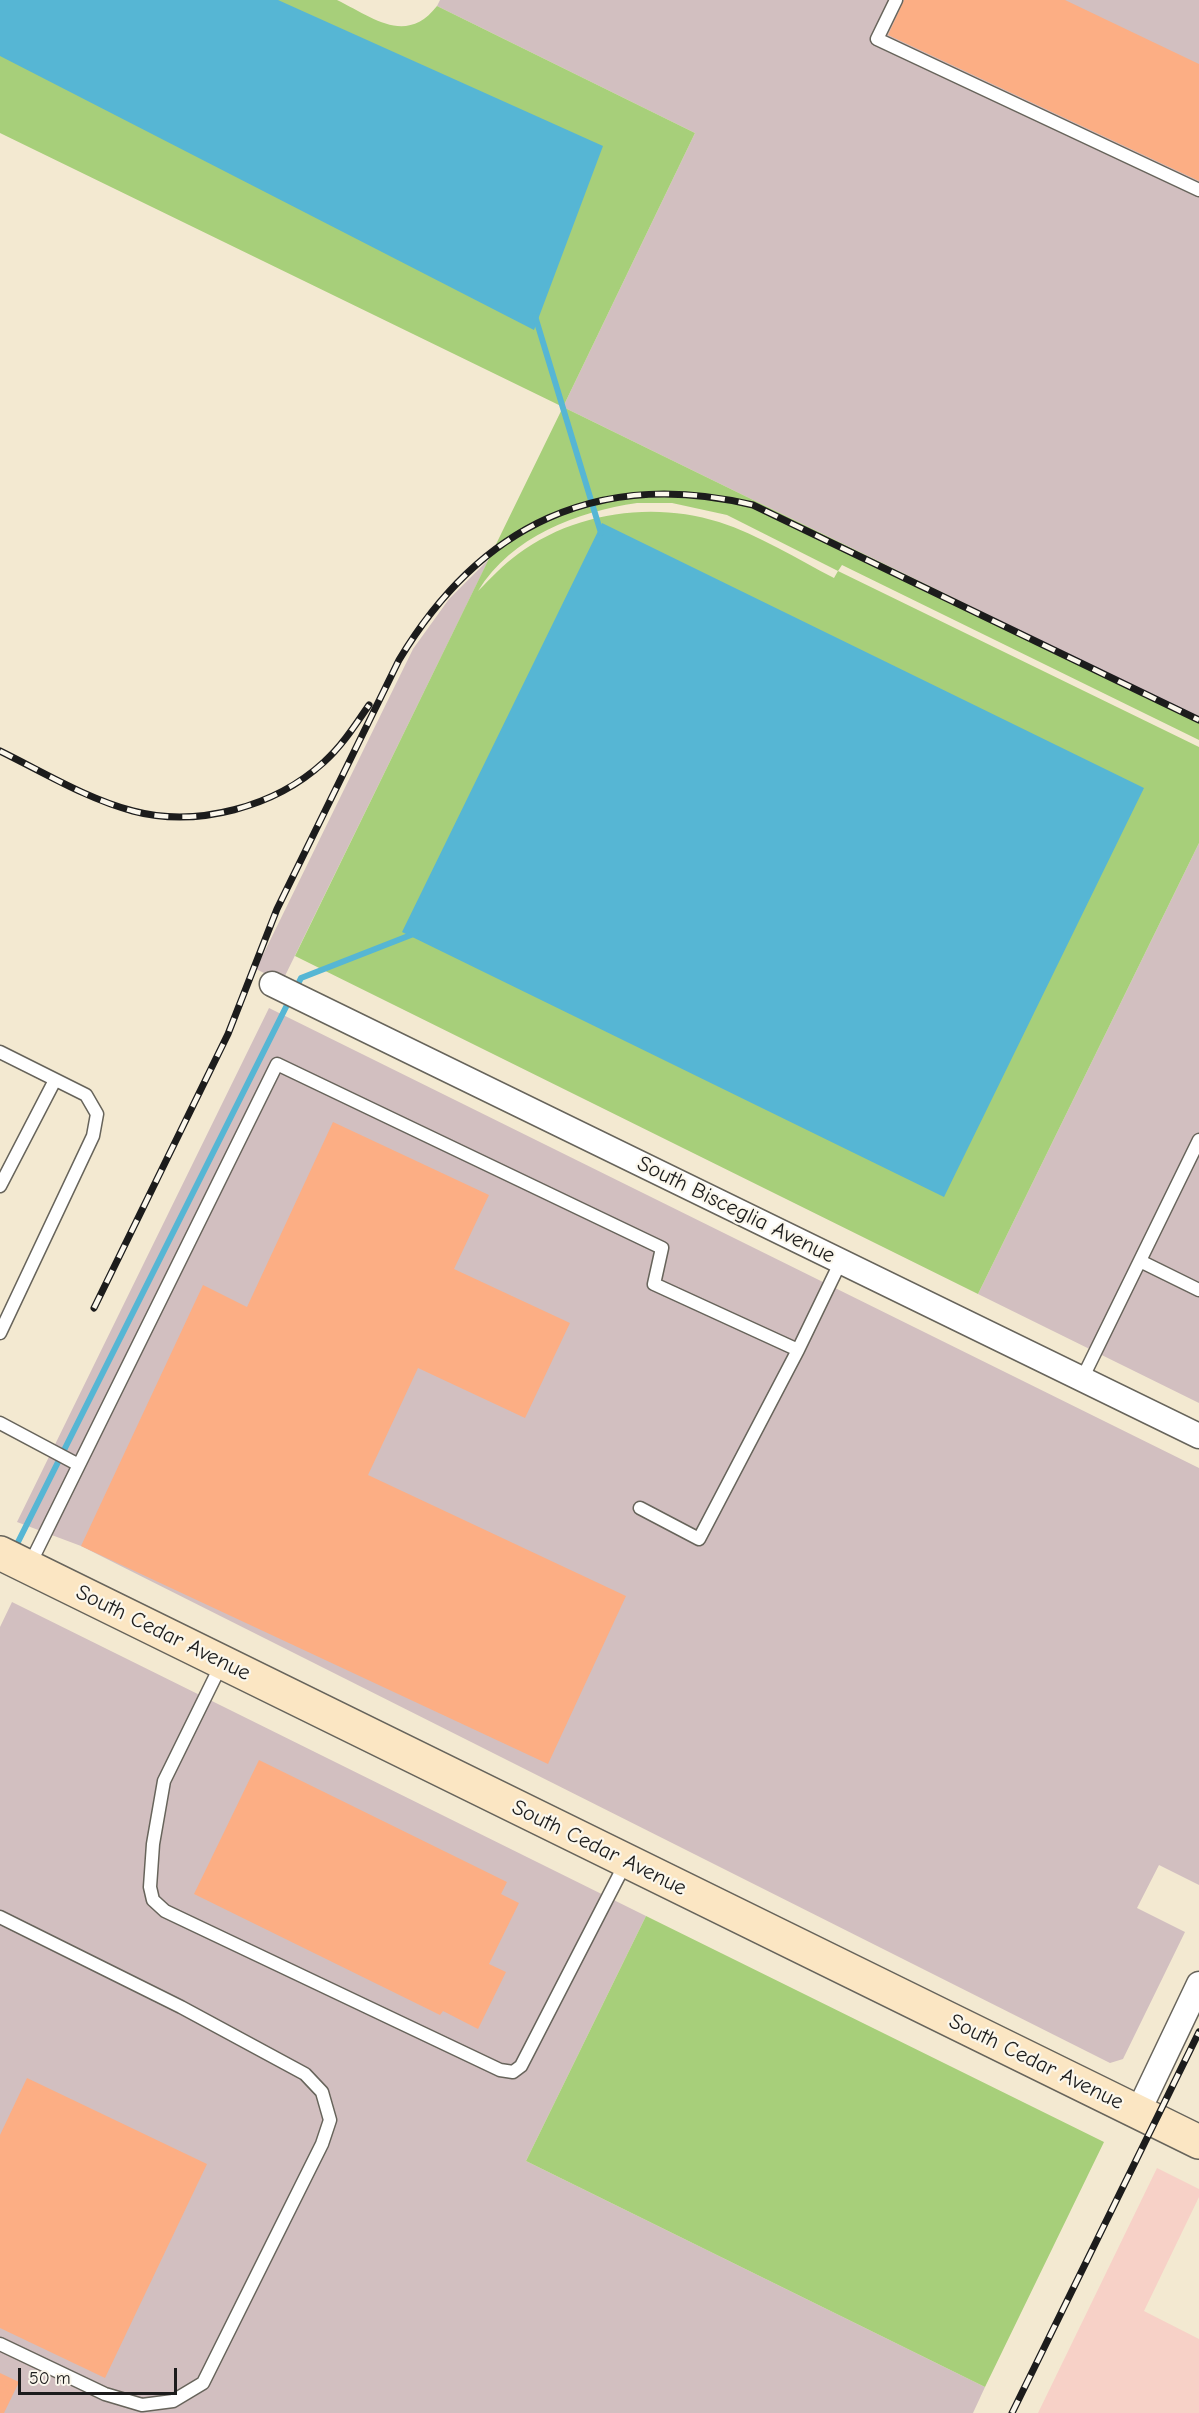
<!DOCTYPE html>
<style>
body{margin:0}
#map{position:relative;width:1199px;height:2413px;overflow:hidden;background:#f3e9d1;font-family:"Comic Neue",sans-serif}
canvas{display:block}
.scale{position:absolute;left:18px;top:2368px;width:159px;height:27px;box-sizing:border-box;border:3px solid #1c1c1c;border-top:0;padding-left:8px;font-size:18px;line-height:21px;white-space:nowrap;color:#1c1c1c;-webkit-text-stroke:4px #fbf7ec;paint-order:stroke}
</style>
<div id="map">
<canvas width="1199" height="2413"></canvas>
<div class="scale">50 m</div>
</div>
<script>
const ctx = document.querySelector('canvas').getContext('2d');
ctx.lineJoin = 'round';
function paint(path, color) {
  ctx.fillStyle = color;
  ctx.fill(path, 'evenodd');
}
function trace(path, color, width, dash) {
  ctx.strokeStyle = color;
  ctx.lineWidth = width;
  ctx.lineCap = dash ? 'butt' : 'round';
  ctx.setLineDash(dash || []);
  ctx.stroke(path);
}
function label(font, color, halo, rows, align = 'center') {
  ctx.font = font + ' "Comic Neue",sans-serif';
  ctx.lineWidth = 4.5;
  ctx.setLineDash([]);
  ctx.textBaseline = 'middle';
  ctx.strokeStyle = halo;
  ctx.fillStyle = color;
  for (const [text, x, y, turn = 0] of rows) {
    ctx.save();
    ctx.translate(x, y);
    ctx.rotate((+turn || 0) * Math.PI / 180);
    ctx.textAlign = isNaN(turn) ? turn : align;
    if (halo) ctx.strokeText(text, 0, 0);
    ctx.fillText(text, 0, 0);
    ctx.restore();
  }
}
paint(new Path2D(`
 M1157,2168L1199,2189V2197L1144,2311L1199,2339V2413H1038Z`), '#f7d1c7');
paint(new Path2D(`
 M440,0H1199V718L563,407L695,133L437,6Z
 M489,559L282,982L256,969L413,649L449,599Z
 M1199,843V1403L978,1294Z
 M269,1008L1199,1468V1885L1159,1865L1137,1908L1185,1932L1123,2059L1110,2063L81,1546L17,1522Z
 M12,1602L646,1916L526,2161L985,2387L973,2413H0V1627Z`), '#d2bfc0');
paint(new Path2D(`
 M0,0H337C372,17 406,46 437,6L695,133L563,407L1199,718V740L842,565L838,571L1199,747V843L978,1294L295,956L563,407L0,133ZM637,503H672L727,515L838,571L834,578C797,559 759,535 719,522C653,501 574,512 518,554C503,565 491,578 478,591C512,536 577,512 637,503Z
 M646,1916L1104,2142L985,2387L526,2161Z`), '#a7cf7a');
paint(new Path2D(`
 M0,0H278L603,146L534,330L0,56Z
 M602,523L1144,788L944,1197L402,932Z`), '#56b6d4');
trace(new Path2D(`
 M535,316L601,533
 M295,990L301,978L416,933
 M14,1550L290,999`), '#56b6d4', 6);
paint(new Path2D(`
 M904,0H1065L1199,64V181L888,35Z
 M333,1122L489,1195L454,1269L570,1323L525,1418L418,1368L368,1475L626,1596L548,1764L81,1546L203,1285L247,1307Z
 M259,1760L507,1882L501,1894L519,1903L489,1964L506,1972L478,2029L443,2011L440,2015L194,1894Z
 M27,2078L207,2164L105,2378L0,2328V2135Z
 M0,2373L19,2382L4,2413H0Z`), '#fcae84');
const lane = new Path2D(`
 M896,0L877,39L1199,190
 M0,1052L86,1095L97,1114L93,1136L0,1333
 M0,1186L55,1080
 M1140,1261L1199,1290
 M1082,1379L1199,1140
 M0,1423L77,1464
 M640,1508L699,1539L798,1350
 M29,1566L277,1064L662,1248L654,1284L798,1350L841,1261
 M222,1663L164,1781L153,1844L150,1887L153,1900L165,1911L500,2070L513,2072L521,2066L626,1862
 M0,1917L181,2007L305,2074L322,2092L330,2120L322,2144L203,2383L173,2401L142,2405L105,2394L0,2344`);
const street = new Path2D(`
 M272,984L1199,1436
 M1138,2112L1199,1984`);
const secondary = new Path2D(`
 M0,1553L1199,2142`);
trace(lane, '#67645b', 15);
trace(street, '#67645b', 27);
trace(secondary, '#67645b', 36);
trace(lane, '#fff', 12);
trace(street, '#fff', 24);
trace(secondary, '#fbe6c3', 33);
const rail = new Path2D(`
 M0,751C43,772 87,799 133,811C197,828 275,807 324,762C342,746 356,724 369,705
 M94,1308L228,1034L277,909L399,660C480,525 598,468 753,505L1199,720
 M1012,2413L1199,2032`);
trace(rail, '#1c1c1c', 7);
trace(rail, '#fbf7ec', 4.5, [14]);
label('22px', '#1c1c1c', '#fbf7ec', [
 ["South Bisceglia Avenue",736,1210,26],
 ["South Cedar Avenue",163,1633,26],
 ["South Cedar Avenue",599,1848,26],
 ["South Cedar Avenue",1036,2062,26]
]);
</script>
